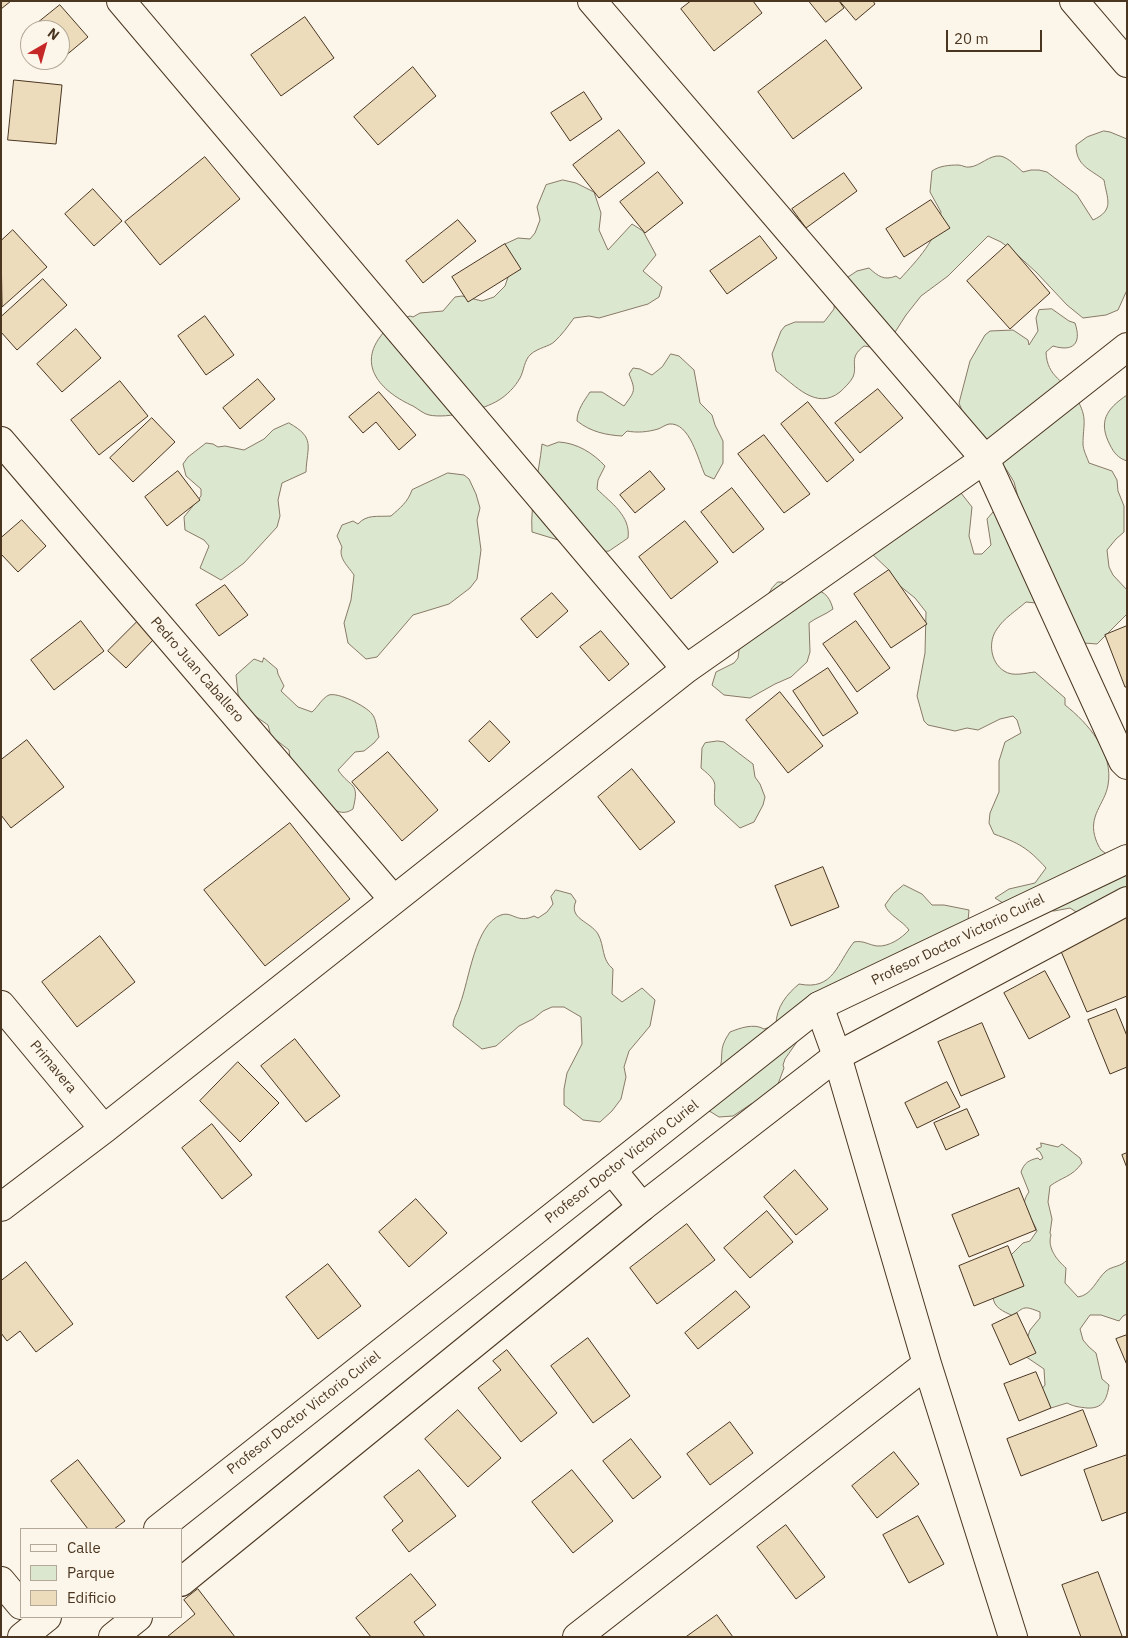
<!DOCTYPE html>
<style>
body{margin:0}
#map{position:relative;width:1128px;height:1638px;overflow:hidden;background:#fbf6e9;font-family:"IBM Plex Sans",sans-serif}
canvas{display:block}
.frame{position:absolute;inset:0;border:2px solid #4a3520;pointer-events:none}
.legend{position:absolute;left:20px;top:1528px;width:162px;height:90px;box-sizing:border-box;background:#fbf6e9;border:1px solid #b4a999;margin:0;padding:6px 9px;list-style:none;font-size:15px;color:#4a3520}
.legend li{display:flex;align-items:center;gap:10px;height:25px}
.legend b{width:25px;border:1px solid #b4a999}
.north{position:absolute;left:20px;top:20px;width:50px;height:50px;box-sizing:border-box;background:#fbf6e9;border:1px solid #b4a999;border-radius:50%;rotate:38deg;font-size:14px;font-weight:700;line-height:20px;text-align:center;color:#4a3520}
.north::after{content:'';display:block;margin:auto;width:18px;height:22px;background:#c62828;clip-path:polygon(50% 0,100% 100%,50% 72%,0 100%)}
.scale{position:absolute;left:946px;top:30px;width:96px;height:22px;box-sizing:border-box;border:2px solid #4a3520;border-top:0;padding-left:6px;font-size:15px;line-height:18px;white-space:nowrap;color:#4a3520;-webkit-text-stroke:4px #fbf6e9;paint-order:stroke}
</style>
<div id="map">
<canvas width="1128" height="1638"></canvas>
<div class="frame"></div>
<ul class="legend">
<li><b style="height:6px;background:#fbf6e9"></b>Calle</li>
<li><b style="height:14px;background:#dce7d0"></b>Parque</li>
<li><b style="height:14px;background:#ecdcbc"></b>Edificio</li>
</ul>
<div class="north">N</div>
<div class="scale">20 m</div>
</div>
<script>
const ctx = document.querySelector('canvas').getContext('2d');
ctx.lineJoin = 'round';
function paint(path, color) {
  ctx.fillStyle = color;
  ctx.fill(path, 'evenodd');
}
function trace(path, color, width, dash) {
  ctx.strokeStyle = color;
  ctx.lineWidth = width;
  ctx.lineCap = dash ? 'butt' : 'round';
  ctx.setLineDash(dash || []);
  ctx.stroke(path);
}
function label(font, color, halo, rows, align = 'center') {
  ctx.font = font + ' "IBM Plex Sans",sans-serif';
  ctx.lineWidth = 4;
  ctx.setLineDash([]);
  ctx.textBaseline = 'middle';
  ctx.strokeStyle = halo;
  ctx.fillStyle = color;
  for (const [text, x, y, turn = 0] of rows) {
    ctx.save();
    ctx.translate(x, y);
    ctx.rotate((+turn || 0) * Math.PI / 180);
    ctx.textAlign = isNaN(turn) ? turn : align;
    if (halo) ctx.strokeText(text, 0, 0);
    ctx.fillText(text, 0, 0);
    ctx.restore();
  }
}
const green = new Path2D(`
 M1104,131L1110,132L1127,139V290L1118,310L1106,315L1083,318L1067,305L1036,272L1013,251L1001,242L988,236L948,276L921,296L906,315L890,340L875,350L870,347L864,346C848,358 858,365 853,377C850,383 844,388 840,392C816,411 795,385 776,371L772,354L781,331L785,326L795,322H824L834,309L835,294L845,279L857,271L869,268C878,276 884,281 896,276L900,279C918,259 937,240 941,212L930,192L932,171C939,166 949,165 958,165C963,165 965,168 970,167C980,166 989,155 1000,156C1008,157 1017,167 1023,172L1031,170H1039L1047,172L1077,195L1093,220C1115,210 1107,199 1104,180C1090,169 1076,166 1076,145L1087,137Z
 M563,180L576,183L594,192L601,213L599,230L608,250L632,224L643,231L656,255L643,271L662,287L659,297L648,304L599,318L589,316L574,318C568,326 562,335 554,342C550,346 538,348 531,354C524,360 524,371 520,378C515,387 507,395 499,400C483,410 448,419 429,415C424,414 418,409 413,406C384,393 357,368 380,337C392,321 391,322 410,316L413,317L420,313L443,311L455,297L462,296L482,301L494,297L505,286L508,277L505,244L518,238L530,239L535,233L540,220L537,207L546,185Z
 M1052,309L1069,321L1075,323C1082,344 1073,352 1053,346L1046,352C1047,378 1065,380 1077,399C1088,419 1083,424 1083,444C1083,450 1087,457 1089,463L1112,471L1117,480L1118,491L1124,506V532L1116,539L1107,550L1109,567L1113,575L1127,590V614L1097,644L1084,643L1036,603L1026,602C1016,611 1004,618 997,629C988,641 990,662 1004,671C1013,677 1025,673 1035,672L1065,698V705C1088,723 1114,753 1108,785C1105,804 1087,816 1096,840C1097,843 1099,847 1101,850C1108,856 1119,861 1127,866V894L1081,915L1070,908L1054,911L1003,903L995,898L1009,889L1035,883L1046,868C1028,848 1019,843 994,834L989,823L990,813L999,792V761L1005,742L1021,733L1017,720L1013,716L1000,719L978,730L967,728L955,731L928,725L924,721L917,696L925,653L926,612L915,598L895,582L889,570L871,553L947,494L961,493L972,507L969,536L974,554H982L991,545L987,519L999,505L1019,501L1014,482L1008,472L996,455L969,428L959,403L970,361L985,335L990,331L1013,330L1028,340L1029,345L1038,331L1036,318L1039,310Z
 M671,354L679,356L694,370L700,403L712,415L715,425L723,441V463L714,479L705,475C698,460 690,422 669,424C665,425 661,428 658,429C648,432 637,433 627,431L622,436C606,435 591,432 577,421C577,410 584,401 590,392H602L624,406C635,391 636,391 629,374L633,368L640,369L652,375L662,367Z
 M1127,395V461C1118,458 1114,453 1110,445C1098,422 1106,409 1127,395Z
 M289,423C316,438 307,446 306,472L282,483L278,500L280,516L277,527L244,563L221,580L200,568L209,546L204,540L185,530L184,517L201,496V489L186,476L183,464L188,457L206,443L213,444L218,447L225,446L244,450L264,439L273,430Z
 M559,442C577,443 593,453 605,466L598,480L597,489C611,503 631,516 628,538L609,551L588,553L578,546L532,532C530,502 539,474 542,444L547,446Z
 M448,473L464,475L469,479L476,494L480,508L477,520L481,550L477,579L470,588L449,604L413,615L377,657L366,659L348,643L344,623L351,600L354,575C348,566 338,558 342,547L337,536L342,525L353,521L358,524C367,514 377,517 391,516C400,508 408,502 412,490Z
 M778,582H783C802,597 825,578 833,609C825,615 817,617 809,623L810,652L807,662L791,677L775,684L750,698L724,695L712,685L716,672L734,663L738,658L740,643L772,588Z
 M264,658L277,669L278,674L284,686L281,691L298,707L312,712C318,707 322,698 329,695C338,692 366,706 372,714C376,718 377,730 379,737L374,743L364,751L355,752L338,770C351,789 360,781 353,809C344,815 339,812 330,808L290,758L289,750L271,736L268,725L245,709L238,694L236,675L254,659L262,662Z
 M718,741L724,742L753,764L755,777L760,784L765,797L763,805L754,822L740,828L715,805C712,783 722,785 701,768L702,748L705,743Z
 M904,885L922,894L932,905H944L969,910L968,921L934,939L922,941L916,945L904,949L801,1036L785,1059L783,1065L784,1068L775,1092L765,1103L751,1104L733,1116L719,1117L711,1112L705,1110C710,1097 717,1083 720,1069C724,1051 718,1050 730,1032C740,1028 754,1023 764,1029L776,1025C776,1007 787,994 799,984C834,991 837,963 854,942C863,940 869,945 877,946C889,947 902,938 909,930C903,921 888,915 885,905L893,894Z
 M556,890L571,894L576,901C568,919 590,921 598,934C605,947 601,959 613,969L612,994L622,1002L642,988L655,1000L650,1026L629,1051L624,1067L626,1077L621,1099L612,1111L600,1122L583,1120L564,1105V1089L567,1073L582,1044L581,1017L564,1007H552L543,1011L533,1019L519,1026L496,1046L482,1049L453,1026C453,1018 458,1012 460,1004C469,981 475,924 501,915C513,911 517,924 534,916L538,918L547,912L553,904L551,897Z
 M1041,1143L1058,1147L1062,1144L1080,1158L1082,1163C1072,1177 1062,1177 1050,1186L1048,1202L1052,1219L1050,1233L1051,1235C1047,1248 1057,1260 1066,1268L1065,1283L1078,1297C1092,1295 1096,1280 1106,1271C1112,1266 1121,1267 1127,1260V1314L1123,1316L1119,1321L1101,1315H1090L1080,1329L1083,1340L1089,1347L1096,1353L1102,1379L1109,1385C1107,1399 1103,1409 1087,1408C1079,1407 1075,1407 1067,1403L1051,1408L1043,1403L1041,1390L1045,1385L1044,1369L1022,1354L1030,1330L1040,1318V1312C1025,1306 1024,1306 1013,1316C1003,1311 994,1308 993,1297L1010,1256L1023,1243L1030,1241L1037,1231C1032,1216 1017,1208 1029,1192L1021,1172C1024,1163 1029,1160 1038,1158L1040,1160L1043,1158L1040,1152L1036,1149L1041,1147Z`);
paint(green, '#dce7d0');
trace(green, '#887966', 1);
const building = new Path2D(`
 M1,1H11L1,9Z
 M691,1H753L762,13L714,51L681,9Z
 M809,1H839L844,8L826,22Z
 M840,1H873L875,4L856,20Z
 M60,5L88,37L52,67L46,60H60V30H30V41L24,34Z
 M305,17L334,58L281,96L251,55Z
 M826,40L862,88L793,139L758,92Z
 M413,67L436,96L378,145L354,117Z
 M14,80L62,85L56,144L8,140Z
 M584,92L602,119L570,141L551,113Z
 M619,130L645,163L599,198L573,165Z
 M205,157L240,199L160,265L125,222Z
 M658,172L683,203L645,233L620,202Z
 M844,173L857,191L806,228L792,209Z
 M93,189L122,221L94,246L65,214Z
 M931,200L950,228L904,257L886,229Z
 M458,220L476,241L423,283L406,261Z
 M13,230L47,267L2,307L1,241Z
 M760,236L777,258L727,294L710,271Z
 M505,244L521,269L468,302L452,277Z
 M1008,244L1050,293L1010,329L967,281Z
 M43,279L67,305L17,350L1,332V317Z
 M205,316L234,355L206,375L178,336Z
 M76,329L101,358L62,392L37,364Z
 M258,379L275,399L240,429L223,408Z
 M120,381L148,416L99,455L71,420Z
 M878,389L903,418L860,453L835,423Z
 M379,392L416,435L399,450L376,422L363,433L349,417Z
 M808,402L854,460L827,482L781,424Z
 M152,418L175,442L133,482L110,458Z
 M764,435L810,494L784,513L738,454Z
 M178,471L200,500L167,526L145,497Z
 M650,471L665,489L635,513L620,495Z
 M732,488L764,529L733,553L701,512Z
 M22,520L46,546L18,572L1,554V538Z
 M685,521L718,562L671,599L639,557Z
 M889,570L927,624L891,648L854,594Z
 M225,585L248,615L219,636L196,605Z
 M552,593L568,611L537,638L521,619Z
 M81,621L104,651L54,690L31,660Z
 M856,621L890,668L857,692L823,644Z
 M137,622L154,639L126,668L108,651Z
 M1127,626V687H1125L1105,635Z
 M601,631L629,664L609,681L580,647Z
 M828,668L858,713L823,736L793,691Z
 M780,692L823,746L788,773L746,720Z
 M490,721L510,742L489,762L469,741Z
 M27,740L64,787L11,828L1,815V760Z
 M388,752L438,810L402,841L352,782Z
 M632,769L675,822L640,850L598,797Z
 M290,823L350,899L265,966L204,890Z
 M823,867L839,907L791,926L775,886Z
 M1127,913V996L1087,1012L1057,942Z
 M100,936L135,982L77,1027L42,982Z
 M1045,971L1070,1017L1029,1039L1004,993Z
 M1116,1009L1127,1036V1067L1110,1074L1088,1020Z
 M982,1023L1005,1077L961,1096L938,1042Z
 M295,1039L340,1096L306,1122L261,1066Z
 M238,1062L279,1103L240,1142L200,1101Z
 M947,1082L960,1107L917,1128L905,1103Z
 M967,1109L979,1135L946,1150L934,1123Z
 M212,1124L252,1175L222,1199L182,1148Z
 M1127,1153V1168L1122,1155Z
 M795,1170L828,1209L796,1235L764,1197Z
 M1019,1188L1036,1230L969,1257L952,1215Z
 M416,1199L447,1233L409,1267L379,1232Z
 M767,1211L793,1242L750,1278L724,1248Z
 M687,1224L715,1260L657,1304L630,1268Z
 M1008,1246L1024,1286L974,1306L959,1266Z
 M26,1262L73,1324L36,1352L20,1331L7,1341L1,1333V1281Z
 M328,1264L361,1306L318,1339L286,1297Z
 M736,1291L750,1307L698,1349L685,1333Z
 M1017,1313L1036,1353L1010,1365L992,1325Z
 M1127,1335V1365L1116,1339Z
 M588,1338L630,1396L593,1423L551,1366Z
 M507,1350L557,1413L521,1442L478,1388L501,1370L493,1361Z
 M1036,1372L1051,1408L1019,1421L1004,1384Z
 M458,1410L501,1458L468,1487L425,1439Z
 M1083,1410L1097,1446L1021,1476L1007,1439Z
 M730,1422L753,1453L710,1485L687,1454Z
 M631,1439L661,1477L633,1499L603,1461Z
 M894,1452L919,1484L877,1518L852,1486Z
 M1127,1455V1512L1102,1521L1084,1470Z
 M78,1460L125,1521L114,1529H88L51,1481Z
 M419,1470L456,1516L409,1552L392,1530L403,1521L384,1497Z
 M572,1470L613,1521L573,1553L532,1502Z
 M918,1516L944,1564L909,1583L883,1535Z
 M786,1525L825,1577L796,1599L757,1547Z
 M1098,1572L1122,1636L1119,1637H1081L1062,1585Z
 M411,1574L436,1605L414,1622L425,1637H371L356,1618Z
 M198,1589L235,1637H167L195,1614L184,1600Z
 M717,1615L733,1637H686Z`);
paint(building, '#ecdcbc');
trace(building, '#4a3520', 1);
const minor = new Path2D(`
 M121,1L686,669
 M1074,1L1127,63
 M1,441L393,899
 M1,1005L104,1129
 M819,1006L837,1056L927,1364L1013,1637
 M612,1170L642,1207
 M1,1207L104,1129L686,669L985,459L1127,347
 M1,1581L21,1605
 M577,1637L927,1364`);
const tertiary = new Path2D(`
 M592,1L985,459L1123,761L1127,765`);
const secondary = new Path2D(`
 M158,1529L819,1006L1127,859
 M181,1582L642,1207L837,1056L1127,901
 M22,1637L47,1617
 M113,1637L138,1617`);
trace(minor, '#4a3520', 30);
trace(tertiary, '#4a3520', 30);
trace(secondary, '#4a3520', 30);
trace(minor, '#fbf6e9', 28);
trace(tertiary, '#fbf6e9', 28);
trace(secondary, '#fbf6e9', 28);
label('14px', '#4a3520', '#fbf6e9', [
 ["Pedro Juan Caballero",197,670,49],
 ["Profesor Doctor Victorio Curiel",958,940,-26],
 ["Primavera",53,1067,50],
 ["Profesor Doctor Victorio Curiel",622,1162,-38],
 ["Profesor Doctor Victorio Curiel",304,1413,-38]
]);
</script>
